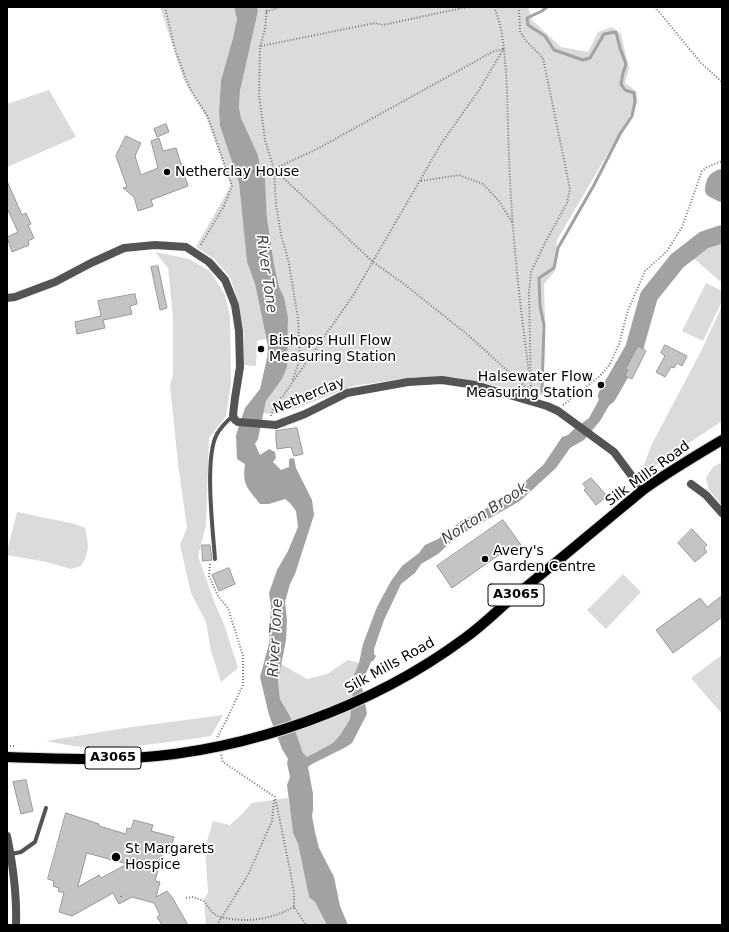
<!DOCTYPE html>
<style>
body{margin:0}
#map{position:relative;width:729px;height:932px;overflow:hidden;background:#fff;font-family:"DejaVu Sans",sans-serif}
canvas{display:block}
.frame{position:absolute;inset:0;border:8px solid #000;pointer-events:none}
</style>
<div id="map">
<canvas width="729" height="932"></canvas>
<div class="frame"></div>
</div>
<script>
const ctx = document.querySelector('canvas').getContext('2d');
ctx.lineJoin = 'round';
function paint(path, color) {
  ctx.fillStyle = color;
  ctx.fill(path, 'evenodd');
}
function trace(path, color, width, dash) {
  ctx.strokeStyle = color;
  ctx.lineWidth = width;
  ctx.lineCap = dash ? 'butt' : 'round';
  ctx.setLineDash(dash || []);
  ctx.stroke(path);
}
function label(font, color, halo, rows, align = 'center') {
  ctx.font = font + ' "DejaVu Sans",sans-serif';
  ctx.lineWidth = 3.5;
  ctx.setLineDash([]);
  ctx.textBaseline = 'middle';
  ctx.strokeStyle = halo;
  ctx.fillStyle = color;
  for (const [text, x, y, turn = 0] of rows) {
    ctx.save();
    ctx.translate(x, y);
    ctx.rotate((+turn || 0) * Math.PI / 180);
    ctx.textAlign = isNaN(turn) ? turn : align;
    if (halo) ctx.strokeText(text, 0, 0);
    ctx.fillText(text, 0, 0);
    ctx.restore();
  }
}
paint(new Path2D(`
 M160,7H234L237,19L233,38L221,80L219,111L220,126L239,183L247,262L255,284L266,339L257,341L256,366L244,365V334L239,304L230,277L214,259L196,247L231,185L206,117L183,78Z
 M257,7H528L532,20L561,47L588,52L598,32L612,27L621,34L629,69L625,83L636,91L638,102L557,240L555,271L544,284L545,316L543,395H527L502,387L453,377H416L353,386L297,408L274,414L263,413L266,401L282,379L287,342L288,317L284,297L279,287L274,264L267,218L265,178L260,167L258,155L241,118L239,107L240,91L258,11Z
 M49,90L76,137L7,167V104Z
 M722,168V201L710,194L707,180Z
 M722,229V283L683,249L693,239Z
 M155,252L189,259L210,271L225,295L230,316L231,383L226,416L209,438L206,525L198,556L215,604L224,624L238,668L221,682L211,651L206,622L191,593L180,545L187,528L178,464L170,385L173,375V317L168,268Z
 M706,283L722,291V301L703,341L682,331Z
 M722,306V421L647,471L643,467L652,444L701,351Z
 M722,462V506L709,490L706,478L713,467Z
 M17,512L75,524L85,528C89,545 90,551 81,566L71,569L47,562L7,555V551Z
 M623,574L641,592L606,629L587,610Z
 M722,655V714L691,678Z
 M348,660L359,663L352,680L353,689L350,719L340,735L333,743L307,757L303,753L290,716L280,699L278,681L281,664L307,679L327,674Z
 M223,715L211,736C169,742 126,749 83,747C71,746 58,743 46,741L125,728Z
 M288,798L293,833L298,844L309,897L315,902L327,925H206L204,901L208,892L205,848L213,821L230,825L241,815L252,803Z`), '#dbdbdb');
paint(new Path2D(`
 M234,7H257L258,11L240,91L239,107L241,118L258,155L260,167L265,178L267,218L274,264L279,287L284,297L288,317L287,367L282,379L266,401L258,439L255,444L260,455L269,449L275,452L276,458L273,462L281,470L289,467V459L294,458L296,468L312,500L314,515L295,574L290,584L285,602L287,620L286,640L278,681L280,699L290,716L303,753L307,757L333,743L340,735L350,719L353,689L352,680L359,663L363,644L377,607L391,581L402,566L419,553L425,545L438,539L464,519L482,511L517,489L544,464L562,437L568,435L573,430L589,418L606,387L612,380L619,376L617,392L600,421L584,440L570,448L556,468L520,501L467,531L450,543L438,554L421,564L415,573L401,584L384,620L374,649V654L376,656L374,660L371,662L363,680L362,687L367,714L352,743L346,747L312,764L308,767L313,794V810L312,816L315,832L319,848L334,877L340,906L348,925H327L315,902L309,897L298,844L293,833L287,785L290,777L287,763L288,759L282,749L269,715L260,677L269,644L271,607L269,593L277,570L288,551L298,527L296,511L290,503L285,499L269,504H260C248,488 242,486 245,464L237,459L236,435L245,408L260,389L267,358L268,347L255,284L247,262L239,183L220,126L219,111L221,80L233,38L237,19Z`), '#a2a2a2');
trace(new Path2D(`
 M542,391L544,325L540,306L539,278L554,268L558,248L594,185L620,134L632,116L635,102L634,93L625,90L621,84L623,73L626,64L620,48L616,32L604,34L590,58L583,60L554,50L545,36L528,25L527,18L542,11L547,7`), '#a2a2a2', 3);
trace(new Path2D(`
 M722,178C716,180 715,182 714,189L722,193
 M607,396L634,349L649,296L677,261L704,240L722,234`), '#a2a2a2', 18);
const building = new Path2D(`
 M166,124L169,132L157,137L154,129Z
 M126,136L141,143L135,156L141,175L158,168L151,141L159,138L163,151L176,148L188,186L151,200L153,206L138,211L134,197L123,188L127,187L116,156Z
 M7,181L22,215L26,213L31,224L28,225L34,238L28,241L29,245L12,252L7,237L18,232L7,208Z
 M158,266L167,308L160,310L151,267Z
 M135,294L137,304L130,306L132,314L103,320L105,328L77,334L75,322L101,316L98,301Z
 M665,345L687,356L682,366L677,363L674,368L671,367L665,377L656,372L665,356L661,353Z
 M638,346L646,351L632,379L625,376L628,370L626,369Z
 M297,428L303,454L294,456L291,447L277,449L276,440V431Z
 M591,478L607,496L596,505L584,490L586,488L583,484Z
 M503,520L521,545L513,551L510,547L452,588L437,566Z
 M692,529L707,545L704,548L707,552L695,562L678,543Z
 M202,545H210L212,560L203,561Z
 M229,568L235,584L219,591L212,575Z
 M722,596V617L673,653L656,630L700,598L707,607Z
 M26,780L33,811L21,814L13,782Z
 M66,813L99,824V826L126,834L127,828L131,829L134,820L153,825L151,831L174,837L169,854L163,852L155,881L160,882L156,897L167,891L172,897L188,925H162L157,917L160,915L154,903L132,897L119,904L113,893L72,916L59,912L64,893L58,891L59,888L53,886L54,881L48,879ZM87,853L127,864L101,878L99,875L78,887Z`);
paint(building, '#c4c4c4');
trace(building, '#989898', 1);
const primary = new Path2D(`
 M7,757C49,758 91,761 133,758C248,751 372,707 465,638C479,628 492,616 505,604C536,579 566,554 596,529C612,516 627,503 643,490C668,472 695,456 722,440`);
trace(primary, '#dbdbdb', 12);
trace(new Path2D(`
 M165,7L175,50L190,89L208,117L232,186L224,206L200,246
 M267,7L265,29L260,47L259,95L265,140L274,169L276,204L281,235L288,259L298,318L300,359L292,381
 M494,7C503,28 504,50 506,72C508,107 508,143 510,178C513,246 521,313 530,380
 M519,7L520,31L526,41L543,58L570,189L567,203L546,241L531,272L529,293L531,390
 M655,7L701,63L722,82
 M266,12L279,7
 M261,46L375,23L383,25L467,7
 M275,170L373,262L404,284L468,335L531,392
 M229,175L263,169H274L317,149L494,51L503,49
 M421,181L459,175L483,184L499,201L512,222
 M563,405L600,376L610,364L619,344L628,310L645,271L667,251L682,227L702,171L707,167L722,161
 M271,416L275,403L283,396L354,294L441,144L479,90L504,48
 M210,564L209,576L218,596L228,608L243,656V685L226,721L217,738
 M7,746H16
 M221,755L223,762L275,797L290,870L294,893V907L306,925
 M121,897L122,894
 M186,898L192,897L204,901C208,906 211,912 216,915C221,918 226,918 231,919C253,922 274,918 294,907
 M217,925L248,875L272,821L274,800`), '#767676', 2, [1, 2]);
trace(new Path2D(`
 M215,559C213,531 204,457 217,434C221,427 227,421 233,416
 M11,854L21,852L35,842L46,808`), '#545454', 4);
trace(new Path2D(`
 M7,298L15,297L55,282L91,263L124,248L155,245L186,247L209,262L225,280L235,305L239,331L240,367L235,398L233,415L235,420L238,422L276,425L305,414L347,393L408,382L442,380L475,385L547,406L558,411L614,452L643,491
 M691,484L706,495L722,513
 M7,836C13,865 17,895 16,925`), '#545454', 8);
trace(primary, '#000', 10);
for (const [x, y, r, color] of [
 [167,172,4,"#000"],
 [261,349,4,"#000"],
 [601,385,4,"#000"],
 [485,559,4,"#000"],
 [116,857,5,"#000"]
]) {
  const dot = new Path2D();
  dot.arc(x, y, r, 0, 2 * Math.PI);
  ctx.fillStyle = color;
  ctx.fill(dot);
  trace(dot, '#fff', 1.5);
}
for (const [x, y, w] of [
 [516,595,56],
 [113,758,56]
]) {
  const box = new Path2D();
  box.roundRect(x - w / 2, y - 11, w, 22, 3);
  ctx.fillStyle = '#fff';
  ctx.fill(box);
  trace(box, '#000', 1);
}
label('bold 13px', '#000', null, [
 ["A3065",516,595],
 ["A3065",113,758]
]);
label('14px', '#000', '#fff', [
 ["Netherclay House",175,172],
 ["Bishops Hull Flow",269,341],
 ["Measuring Station",269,357],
 ["Halsewater Flow",593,377,"right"],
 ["Measuring Station",593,393,"right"],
 ["Avery's",493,551],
 ["Garden Centre",493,567],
 ["St Margarets",125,849],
 ["Hospice",125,865]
], 'left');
label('14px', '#000', '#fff', [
 ["Netherclay",309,396,-22],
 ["Silk Mills Road",648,474,-36],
 ["Silk Mills Road",390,666,-29]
]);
label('italic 15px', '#434343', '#fff', [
 ["River Tone",266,274,82],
 ["Norton Brook",485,514,-33],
 ["River Tone",276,638,-87]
]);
</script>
